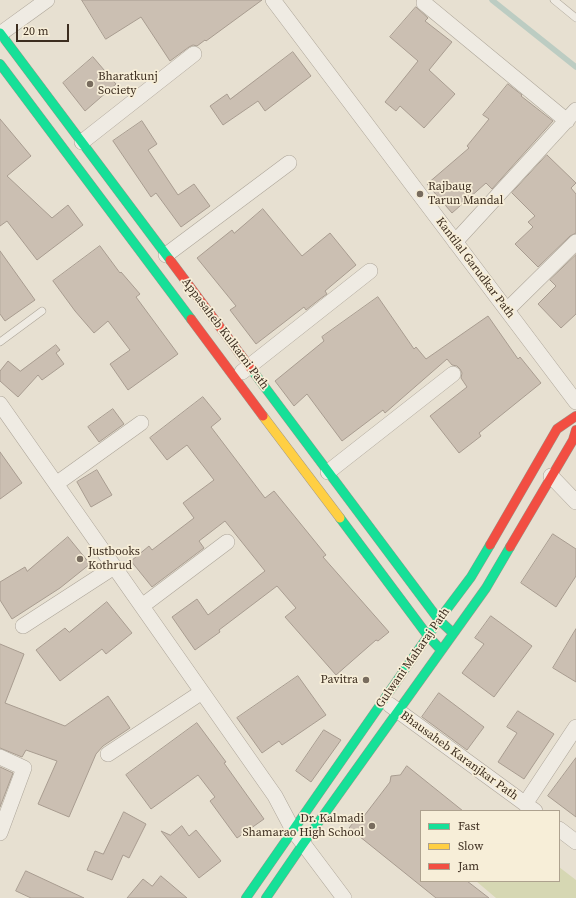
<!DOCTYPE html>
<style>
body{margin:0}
#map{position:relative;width:576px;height:898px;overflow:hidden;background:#e7e0d1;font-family:"Source Serif 4",serif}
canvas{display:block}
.legend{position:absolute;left:420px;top:810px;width:140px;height:72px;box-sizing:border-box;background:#f7eed8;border:1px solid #ada18e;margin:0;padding:5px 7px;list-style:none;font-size:12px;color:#3d2e20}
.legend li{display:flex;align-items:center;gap:8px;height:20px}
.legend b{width:20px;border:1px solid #ada18e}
.scale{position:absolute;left:16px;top:24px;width:53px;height:18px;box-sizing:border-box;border:2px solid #3d2e20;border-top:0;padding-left:5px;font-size:12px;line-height:14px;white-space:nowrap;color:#3d2e20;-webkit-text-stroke:3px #f7eed8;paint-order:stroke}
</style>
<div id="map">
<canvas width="576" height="898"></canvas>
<ul class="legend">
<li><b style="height:5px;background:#16e098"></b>Fast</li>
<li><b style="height:5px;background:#ffcf43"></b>Slow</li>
<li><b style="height:5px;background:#f24e42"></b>Jam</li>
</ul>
<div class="scale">20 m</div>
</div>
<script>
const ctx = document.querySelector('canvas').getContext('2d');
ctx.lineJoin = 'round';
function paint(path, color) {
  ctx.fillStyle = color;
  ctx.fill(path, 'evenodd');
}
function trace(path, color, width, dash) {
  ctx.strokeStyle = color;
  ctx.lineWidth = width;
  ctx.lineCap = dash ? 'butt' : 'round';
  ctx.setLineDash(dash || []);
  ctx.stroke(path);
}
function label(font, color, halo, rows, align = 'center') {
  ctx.font = font + ' "Source Serif 4",serif';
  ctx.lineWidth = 3.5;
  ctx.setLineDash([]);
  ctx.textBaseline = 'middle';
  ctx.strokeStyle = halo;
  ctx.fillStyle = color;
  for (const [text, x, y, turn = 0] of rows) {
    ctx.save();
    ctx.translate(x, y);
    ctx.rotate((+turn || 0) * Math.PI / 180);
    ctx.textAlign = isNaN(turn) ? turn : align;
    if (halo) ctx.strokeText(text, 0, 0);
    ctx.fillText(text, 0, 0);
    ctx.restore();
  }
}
paint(new Path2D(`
 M559,867L576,880V898H496L476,881H559Z`), '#d6d7b3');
trace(new Path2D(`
 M492,0L576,67`), '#bcccc2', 5.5);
const building = new Path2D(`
 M82,0H262L206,41L205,40L197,46L193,45L189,47L170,61L141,17L106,39Z
 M416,7L428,18L425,21L452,42L429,70L455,94L424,128L400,106L396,111L385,102L418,61L390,37Z
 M293,52L311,76L265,111L258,101L223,125L210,106L227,94L230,99Z
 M93,57L116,84L85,111L63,83Z
 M508,84L522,95L521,96L553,121L492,189L486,183L452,213L427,184L469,148L467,146L489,119L483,115Z
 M0,119L31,156L7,176L52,218L68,205L83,225L37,260L7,221L0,226Z
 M142,121L157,144L148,150L178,195L194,184L210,206L181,227L156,193L151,197L113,141Z
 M547,155L576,183L571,188L576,194V233L570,236L538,267L515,244L533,227L528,222L535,216L512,193Z
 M263,209L302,256L330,233L356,265L325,291L327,294L320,299L306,310L304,307L256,344L230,310L236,306L197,258L232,230L234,233Z
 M100,246L120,273L121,272L140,294L136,297L178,354L128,390L110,364L130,350L108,321L94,333L75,311L53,281Z
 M0,251L35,300L5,321L0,314Z
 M576,255V314L561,328L538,304L556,286L550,280Z
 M378,297L414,349L416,347L426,359L488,316L518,359L520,357L541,383L479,433L481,436L459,453L430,416L467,387L461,378L462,373L460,369L457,366L452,365L447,359L385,413L383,410L342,441L307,394L294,406L275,381L324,341L322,337Z
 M56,345L60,350L56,353L64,364L42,380L38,375L18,397L0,381V371L8,361L20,371Z
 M203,397L221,419L211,427L265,498L274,491L326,555L323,557L389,632L378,641L376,640L336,675L285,617L296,608L277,586L219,630L220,632L195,650L172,617L197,599L208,615L265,571L225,521L199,541L204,548L152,587L131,561L149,546L152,550L194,518L183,503L214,480L187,445L167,460L150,438Z
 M113,409L124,424L99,442L88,427Z
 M0,452L22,483L0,499Z
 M97,470L112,495L91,507L77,482Z
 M553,534L576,549V576L556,607L521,583Z
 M68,537L90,564L60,588L12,619L0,600V582L25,567L27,571Z
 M107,602L132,633L106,654L102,649L60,681L36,650L65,628L69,632Z
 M491,616L532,646L494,697L462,673L484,644L475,638Z
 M576,629V682L553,668Z
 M0,644L24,654L5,703L65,726L108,696L130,728L103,746L96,754L69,817L38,804L57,761L26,750L22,757L0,748Z
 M298,676L326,715L282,745L279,741L262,753L237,718Z
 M439,693L484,727L467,750L422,717Z
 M518,711L554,734L524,779L498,762L517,733L507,727Z
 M197,723L226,762L224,763L264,819L237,838L210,801L215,797L198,775L151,809L126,775Z
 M324,730L341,740L311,782L296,771Z
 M576,758V817L548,796Z
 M407,766L463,811H421V881H467L489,898H436L349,828L361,813L364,816L390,782L391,776L400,775Z
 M0,767L13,773L0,807Z
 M124,812L146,824L129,858L123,855L112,880L87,870L95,851L103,854Z
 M182,826L189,836L196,830L221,861L199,878L161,831L170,835Z
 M26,871L84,898H31L16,891Z
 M161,876L187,898H127L143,879L152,886Z`);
paint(building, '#cbbfb2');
trace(building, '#a89c90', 1);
const lane = new Path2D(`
 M554,0L576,18
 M0,342L42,311`);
const street = new Path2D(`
 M273,0L576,402
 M424,3L567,121
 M0,34L47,0
 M82,142L194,54
 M455,242L576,110
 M166,255L289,163
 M507,310L576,242
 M242,372L370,271
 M0,404L275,796L293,830L344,898
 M328,472L453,374
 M551,476L576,502
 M56,484L141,423
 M142,606L227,542
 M23,626L114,567
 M390,705L535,811
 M108,754L202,692
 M0,757L24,768L0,833
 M525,804L576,727
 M559,829L576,842`);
const fast = new Path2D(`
 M0,33L170,260
 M0,64L191,319
 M252,370L439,620L453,633
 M340,518L428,636L441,650
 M246,898L444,613L471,577L490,545
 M266,898L303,844L486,588L510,547`);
const slow = new Path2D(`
 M263,416L340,518`);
const jam = new Path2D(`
 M170,260L252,370
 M191,319L263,416
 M490,545L557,429L576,416
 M510,547L573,440L576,430`);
trace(lane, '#ada599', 8);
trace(street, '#ada599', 16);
trace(fast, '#9c958a', 10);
trace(slow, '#9c958a', 10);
trace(jam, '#9c958a', 10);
trace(lane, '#efebe3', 7);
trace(street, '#efebe3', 15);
trace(fast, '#16e098', 9);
trace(slow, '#ffcf43', 9);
trace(jam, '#f24e42', 9);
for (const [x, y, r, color] of [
 [90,84,4,"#786c5e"],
 [420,194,4,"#786c5e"],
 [80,559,4,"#786c5e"],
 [366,680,4,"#786c5e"],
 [372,826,4,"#786c5e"]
]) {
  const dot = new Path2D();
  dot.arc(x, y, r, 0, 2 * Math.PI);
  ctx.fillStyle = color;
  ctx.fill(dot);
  trace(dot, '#f7eed8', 1.5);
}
label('12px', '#3d2e20', '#f7eed8', [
 ["Bharatkunj",98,77],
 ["Society",98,91],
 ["Rajbaug",428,187],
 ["Tarun Mandal",428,201],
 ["Justbooks",88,552],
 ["Kothrud",88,566],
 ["Pavitra",358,680,"right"],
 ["Dr. Kalmadi",364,819,"right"],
 ["Shamarao High School",364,833,"right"]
], 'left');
label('12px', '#3d2e20', '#f7eed8', [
 ["Kantilal Garudkar Path",475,268,53],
 ["Appasaheb Kulkarni Path",225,334,53],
 ["Gulwani Maharaj Path",413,658,-55],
 ["Bhausaheb Karanjkar Path",459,756,36]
]);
</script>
